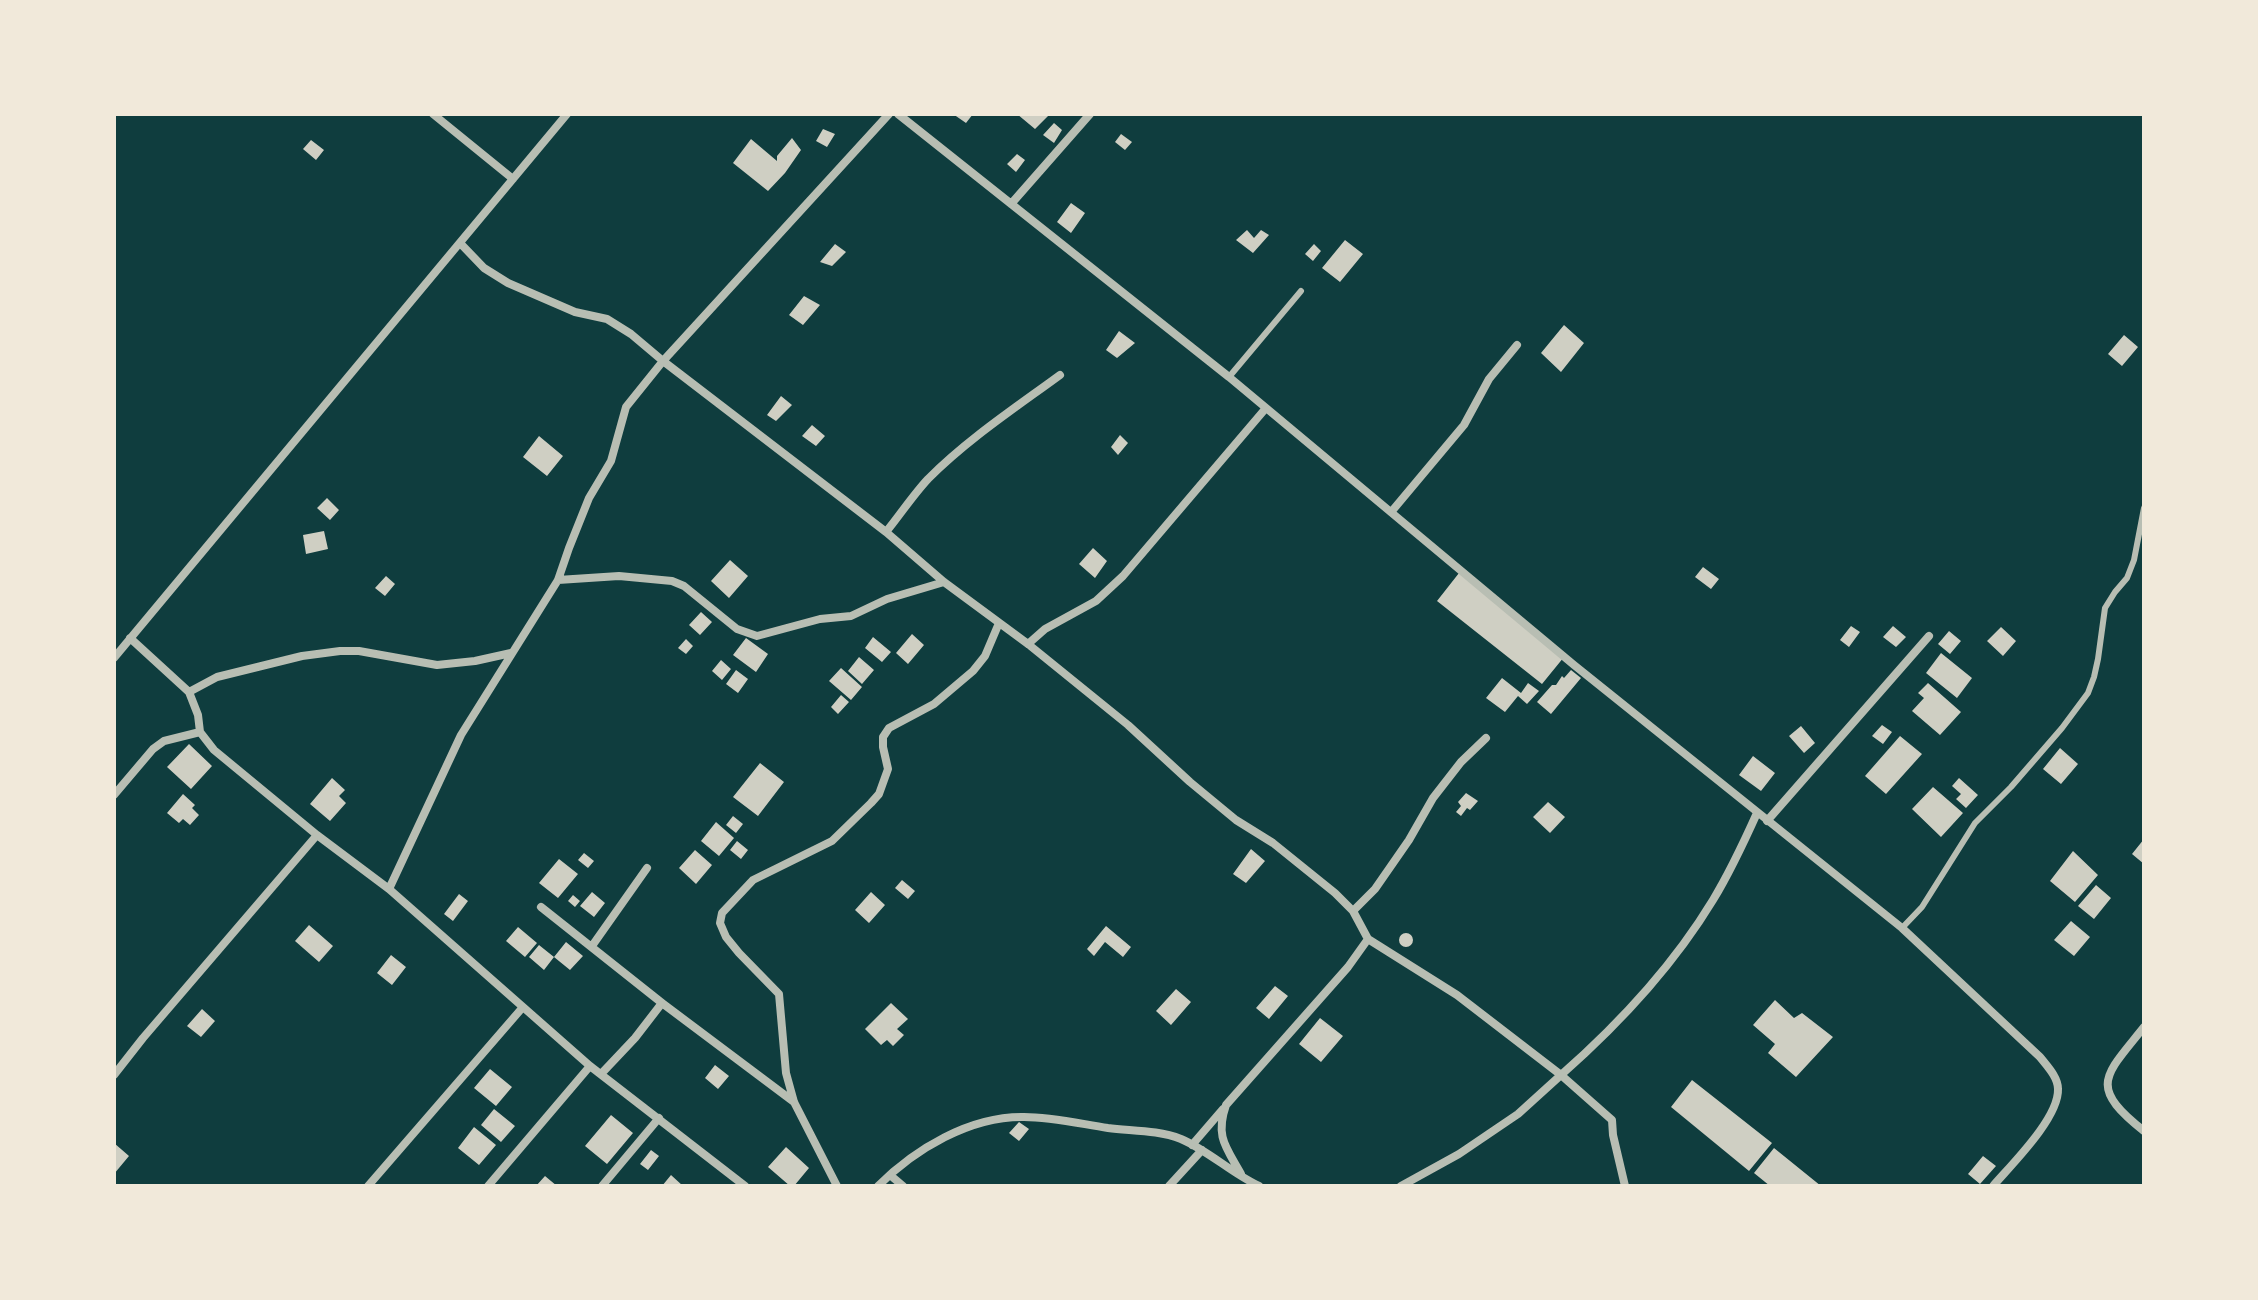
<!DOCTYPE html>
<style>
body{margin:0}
#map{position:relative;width:2258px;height:1300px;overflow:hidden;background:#0f3d3e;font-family:Roboto,sans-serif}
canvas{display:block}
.frame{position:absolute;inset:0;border:116px solid #f1e9da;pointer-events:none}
</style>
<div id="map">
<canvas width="2258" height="1300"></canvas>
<div class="frame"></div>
</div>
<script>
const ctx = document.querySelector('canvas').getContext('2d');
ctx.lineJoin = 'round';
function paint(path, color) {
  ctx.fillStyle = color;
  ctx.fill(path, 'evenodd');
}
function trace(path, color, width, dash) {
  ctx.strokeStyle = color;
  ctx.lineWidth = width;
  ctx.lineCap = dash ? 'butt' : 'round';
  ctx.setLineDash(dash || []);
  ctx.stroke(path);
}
paint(new Path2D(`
 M953,114H973L966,123Z
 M1017,114H1050L1035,129Z
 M1054,123L1062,130L1054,143L1043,135Z
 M823,129L835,134L827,147L816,141Z
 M1121,134L1132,142L1125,150L1115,142Z
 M792,138L801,150L785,173L768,191L733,163L751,139L777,161V156Z
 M311,140L324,150L316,160L303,149Z
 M1017,154L1025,160L1016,172L1007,164Z
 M1071,203L1085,213L1071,233L1057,222Z
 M1247,230L1254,238L1261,230L1269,235L1253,253L1236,240Z
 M1345,240L1363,254L1340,282L1322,268Z
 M835,244L846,252L832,266L820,262Z
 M1314,244L1321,251L1313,261L1305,254Z
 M804,296L820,305L803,325L789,315Z
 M1564,325L1584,343L1561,372L1541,353Z
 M1119,331L1135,343L1117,358L1106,350Z
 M2124,335L2138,347L2122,366L2108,354Z
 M781,396L792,405L776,421L767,415Z
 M812,425L825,436L816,446L802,436Z
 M1120,435L1128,443L1118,455L1111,447Z
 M539,436L563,456L547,476L523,457Z
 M327,498L339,510L330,520L317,508Z
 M324,531L328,549L306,554L303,535Z
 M1093,548L1107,561L1095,578L1079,564Z
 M730,560L748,576L729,598L711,581Z
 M1703,567L1719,579L1711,589L1695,577Z
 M1459,573L1564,657L1542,684L1437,601Z
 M386,576L395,584L385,596L375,588Z
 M701,612L712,622L700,635L689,625Z
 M1851,626L1860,632L1849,647L1840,640Z
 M1893,626L1906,637L1896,647L1883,637Z
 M2001,627L2016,641L2003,656L1987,641Z
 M1949,631L1961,641L1950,654L1938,644Z
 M912,634L924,645L908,664L896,653Z
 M873,637L891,652L882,662L865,648Z
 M746,638L768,654L756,672L733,655Z
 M686,639L693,646L686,654L678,648Z
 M1941,653L1972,678L1957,698L1926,673Z
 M859,657L874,670L862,684L848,671Z
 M721,660L731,669L722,680L712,671Z
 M841,668L862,687L851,700L829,681Z
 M736,670L748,679L738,693L726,684Z
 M1571,670L1581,678L1551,714L1537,702L1552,685H1556L1562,676L1564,678Z
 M1502,678L1521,693L1528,683L1539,691L1527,704L1518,696L1505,712L1486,698Z
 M1928,683L1961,712L1940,735L1912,711L1924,698L1918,693Z
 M841,695L849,702L838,714L831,707Z
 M1882,725L1892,732L1883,744L1872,736Z
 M1801,726L1815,743L1804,753L1789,736Z
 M1900,736L1922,754L1886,794L1865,776Z
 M189,744L212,766L191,789L167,767Z
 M2060,748L2078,764L2061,784L2043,769Z
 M1753,756L1775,773L1761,791L1739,775Z
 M760,763L784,782L758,816L733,797Z
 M332,778L345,790L339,796L346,803L330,821L310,804Z
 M1959,778L1978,795L1966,808L1956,799L1961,794L1952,786Z
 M1933,787L1963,813L1941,837L1912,809Z
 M1466,793L1478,801L1470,810L1467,808L1461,816L1456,812L1461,806L1458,802Z
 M183,794L195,805L192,808L199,815L190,825L183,819L179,823L167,813Z
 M1548,802L1565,817L1550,833L1533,817Z
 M733,816L743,824L736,833L726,825Z
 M716,822L734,838L719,856L701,841Z
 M2144,839V864L2132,854Z
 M737,841L748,850L741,859L730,850Z
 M1251,849L1265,861L1246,883L1233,874Z
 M695,850L712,865L696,884L679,868Z
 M2073,851L2098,875L2075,902L2050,881Z
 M584,853L594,861L588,868L578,860Z
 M559,859L578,874L558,898L539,883Z
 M902,880L915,891L908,899L895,888Z
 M2096,885L2111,898L2094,919L2078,906Z
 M592,892L605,903L594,917L580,906Z
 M871,892L885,905L869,923L855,910Z
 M459,894L468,901L453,921L444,914Z
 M573,895L580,901L575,907L568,901Z
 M2071,921L2090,937L2074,956L2054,940Z
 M309,925L333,946L319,962L295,941Z
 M1106,926L1131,947L1123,957L1105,942L1094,956L1087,949Z
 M518,927L537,943L525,957L506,941Z
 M1399 940a7 7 0 1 1 14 0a7 7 0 1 1-14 0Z
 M566,942L583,956L570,970L554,957Z
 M539,945L554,957L544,970L529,957Z
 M391,955L406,967L392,985L377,973Z
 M1275,986L1288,996L1269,1019L1256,1008Z
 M1176,989L1191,1002L1171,1025L1156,1011Z
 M1775,1000L1794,1018L1802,1013L1833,1037L1796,1077L1768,1053L1775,1044L1753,1025Z
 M891,1003L908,1019L897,1029L904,1035L893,1046L887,1040L881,1045L865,1029Z
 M202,1009L215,1021L201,1037L187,1026Z
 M1320,1018L1343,1036L1321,1062L1299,1044Z
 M715,1065L729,1076L718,1089L705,1078Z
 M490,1069L512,1087L496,1106L474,1088Z
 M1692,1080L1772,1143L1749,1171L1671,1107Z
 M494,1109L515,1126L501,1142L481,1125Z
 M611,1115L633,1133L607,1164L585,1146Z
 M1019,1122L1029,1129L1019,1141L1009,1133Z
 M474,1127L496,1145L479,1165L458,1148Z
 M114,1143L129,1156L114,1174Z
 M786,1147L809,1168L794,1186H790L768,1167Z
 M1774,1148L1821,1186H1770L1754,1173Z
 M651,1150L659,1156L648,1170L640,1164Z
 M1983,1156L1996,1166L1980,1184L1968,1174Z
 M671,1175L683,1186H662Z
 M545,1176L557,1186H536Z`), '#cfcfc3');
trace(new Path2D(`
 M1229,377L1301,291
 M1902,928L1922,907L1975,823L2011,787L2062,728L2088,693L2094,677L2098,659L2105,608L2115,592L2127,578L2134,560L2144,508`), '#b8beb3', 6);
trace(new Path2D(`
 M433,114L513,179
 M889,114L663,361L886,532L944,582L1028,644L1128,725L1190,782L1236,820L1273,843L1335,893L1353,911L1368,939L1457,995L1561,1075C1619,1024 1673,966 1713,900C1730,872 1744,842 1757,813
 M898,114L1229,377L1574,665L1902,928L2040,1057C2047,1066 2058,1077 2058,1089C2059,1118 2012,1164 1993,1186
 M1011,204L1090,114
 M1392,511L1464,425L1489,379L1517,345
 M886,532C900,515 913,495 928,479C968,439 1015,408 1060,375
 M558,580L619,576L672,581L684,586L737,629L757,636L820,619L851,616L887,599L944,582
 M130,638L189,692L198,715L200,732L214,750L317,835L389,889L590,1066L745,1186
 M1028,644L1045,629L1096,601L1123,576L1266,408
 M114,658L567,114
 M189,692L217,677L302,656L340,651H359L437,665L475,661L511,653
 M114,795L153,749L164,741L200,732
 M1767,821L1929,636
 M389,889L461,735L558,580L569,548L589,498L611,461L626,407L663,361L631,334L607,319L575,312L508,283L484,268L460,243
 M541,907L662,1003L635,1038L601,1074
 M1353,911L1375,889L1409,840L1433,798L1461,762L1486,738
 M592,946L647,868
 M662,1003L794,1102
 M2144,1027C2105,1076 2087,1086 2144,1131
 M114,1075L143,1038L317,835
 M1192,1145L1223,1109
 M1241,1174C1226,1147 1215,1137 1226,1105L1348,967L1368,939
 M890,1175L903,1186
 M368,1186L523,1007
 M488,1186L590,1066
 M602,1186L659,1118
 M837,1186L794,1102L786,1073L779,994L739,953L726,937L720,923L722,913L753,880L832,841L871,803L879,794L888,769L883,747V737L889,728L934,704L973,671L985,656L999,623
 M878,1186C915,1149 970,1116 1024,1117C1052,1117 1081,1124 1108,1128C1132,1131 1158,1130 1181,1139C1209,1151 1231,1173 1259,1186
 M1169,1186L1202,1150
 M1401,1186L1459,1154L1518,1114L1561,1075L1612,1120L1613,1135L1625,1186`), '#b8beb3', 8);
</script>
